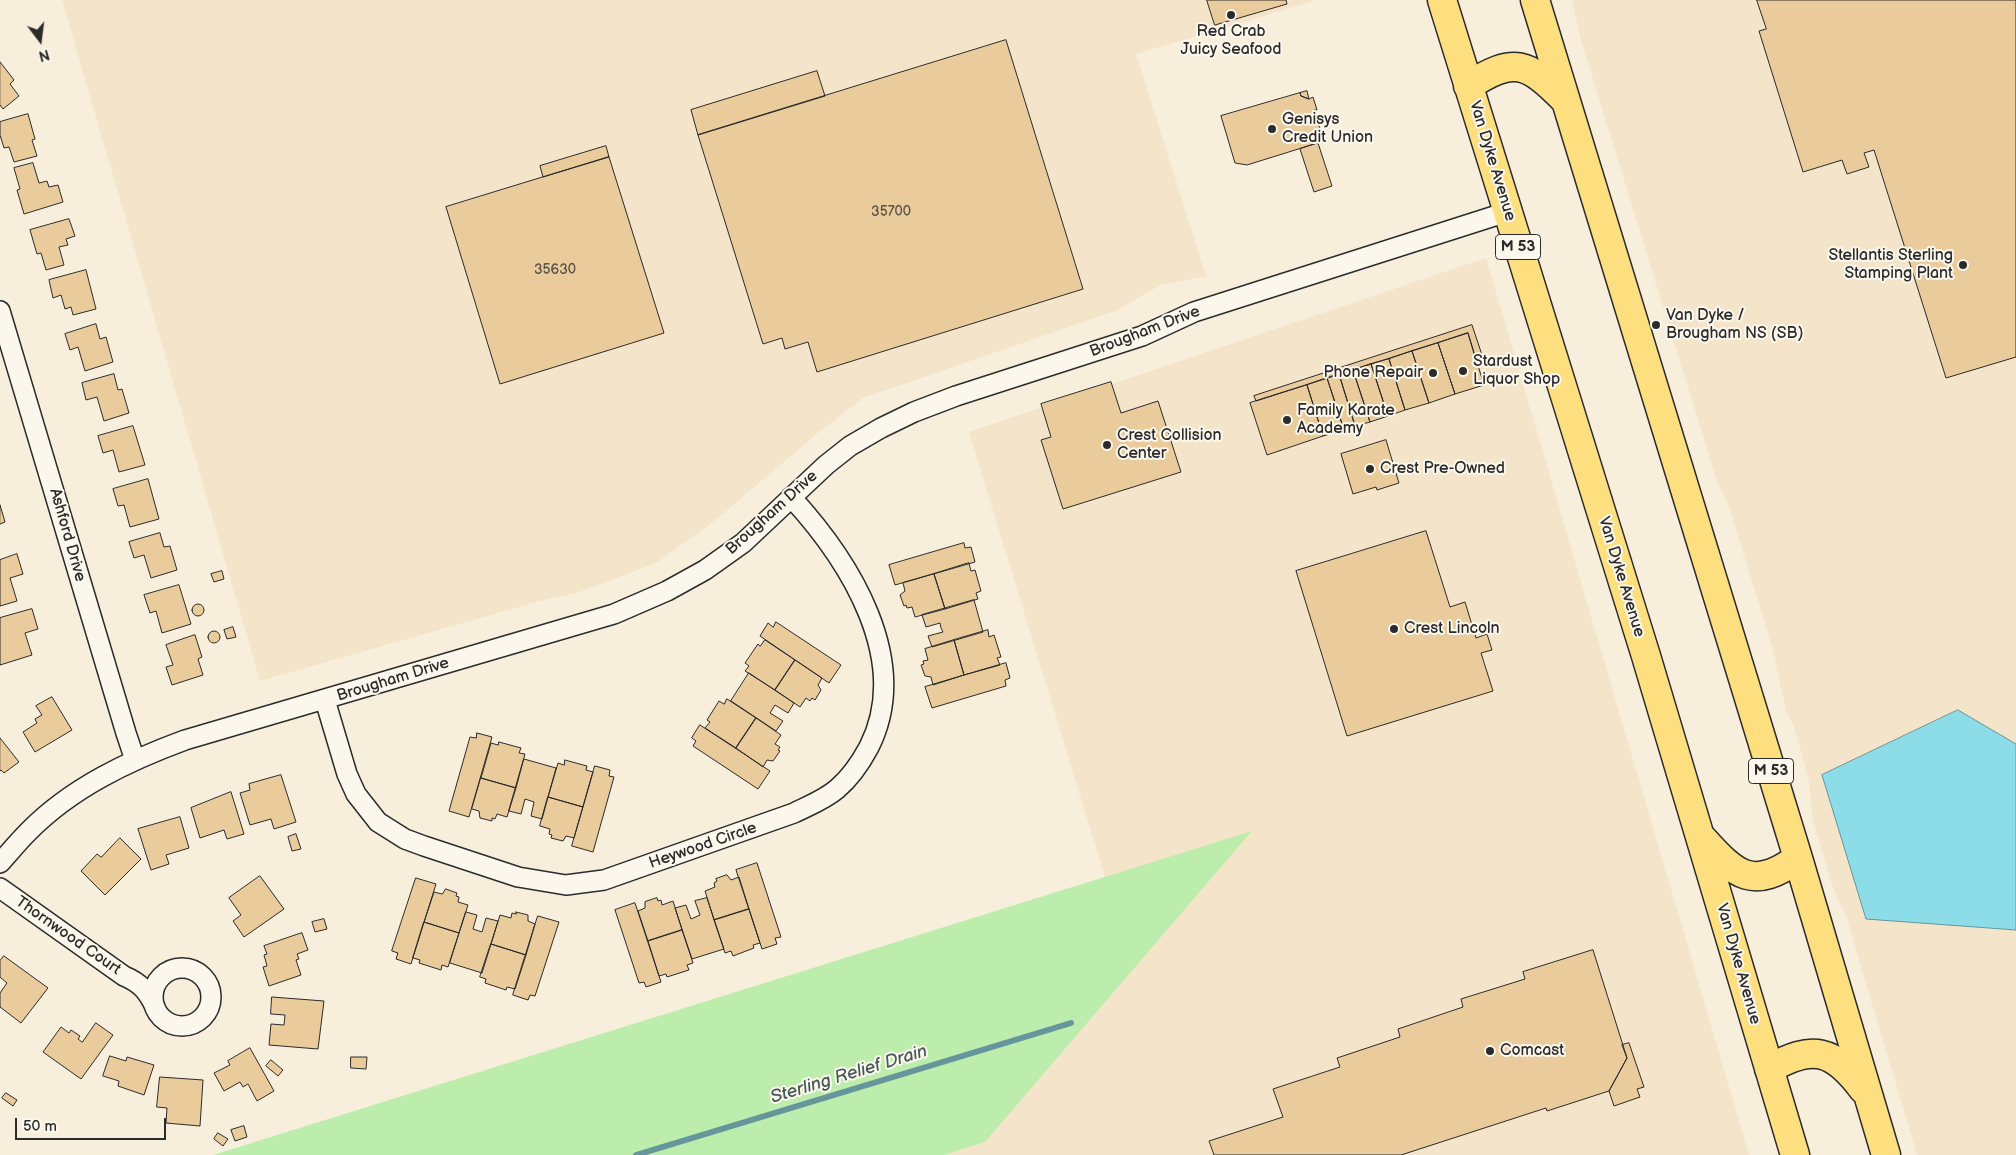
<!DOCTYPE html>
<style>
body{margin:0}
#map{position:relative;width:2016px;height:1155px;overflow:hidden;background:#f8eedc;font-family:"Balsamiq Sans",sans-serif}
canvas{display:block}
.north{position:absolute;left:15px;top:15px;width:50px;height:50px;-webkit-text-stroke:4px #fbf7ec;paint-order:stroke;rotate:165deg;font-size:14px;font-weight:700;line-height:20px;text-align:center;color:#2b2b2b}
.north::after{content:'';display:block;margin:auto;width:18px;height:22px;background:#2b2b2b;clip-path:polygon(50% 0,100% 100%,50% 72%,0 100%)}
.scale{position:absolute;left:15px;top:1118px;width:151px;height:22px;box-sizing:border-box;border:2px solid #2b2b2b;border-top:0;padding-left:6px;font-size:15px;line-height:18px;white-space:nowrap;color:#2b2b2b;-webkit-text-stroke:4px #fbf7ec;paint-order:stroke}
</style>
<div id="map">
<canvas width="2016" height="1155"></canvas>
<div class="north">N</div>
<div class="scale">50 m</div>
</div>
<script>
const ctx = document.querySelector('canvas').getContext('2d');
ctx.lineJoin = 'round';
function paint(path, color) {
  ctx.fillStyle = color;
  ctx.fill(path, 'evenodd');
}
function trace(path, color, width, dash) {
  ctx.strokeStyle = color;
  ctx.lineWidth = width;
  ctx.lineCap = dash ? 'butt' : 'round';
  ctx.setLineDash(dash || []);
  ctx.stroke(path);
}
function label(font, color, halo, rows, align = 'center') {
  ctx.font = font + ' "Balsamiq Sans",sans-serif';
  ctx.lineWidth = 4;
  ctx.setLineDash([]);
  ctx.textBaseline = 'middle';
  ctx.strokeStyle = halo;
  ctx.fillStyle = color;
  for (const [text, x, y, turn = 0] of rows) {
    ctx.save();
    ctx.translate(x, y);
    ctx.rotate((+turn || 0) * Math.PI / 180);
    ctx.textAlign = isNaN(turn) ? turn : align;
    if (halo) ctx.strokeText(text, 0, 0);
    ctx.fillText(text, 0, 0);
    ctx.restore();
  }
}
paint(new Path2D(`
 M62,0H1317L1136,54L1206,276L1161,285L1115,311L863,398L819,432L713,522L656,563L579,592L536,602L260,681Z
 M1572,0H2016V1155H1917L1847,919L1831,882L1813,820L1809,780L1794,727L1786,710L1773,650L1730,509L1717,481L1580,37Z
 M1486,258L1749,1155H944L985,1142L1251,832L1105,877L969,432Z`), '#f4e4c9');
paint(new Path2D(`
 M1252,831L985,1142L944,1155H213Z`), '#bdedac');
const water = new Path2D(`
 M1958,710L2016,744V930L1866,919L1822,775Z`);
paint(water, '#8ddde8');
trace(water, '#66969c', 1);
trace(new Path2D(`
 M636,1155L1071,1023`), '#66969c', 6);
const building = new Path2D(`
 M1207,0H1286L1287,4L1215,25Z
 M1757,0H2016V357L1946,378L1874,150L1864,153L1869,167L1847,174L1842,160L1803,172L1759,31L1766,29Z
 M1006,40L1083,289L817,372L808,342L785,349L782,338L763,344L698,135Z
 M0,62L14,80L10,84L19,96L3,109L0,105Z
 M817,71L825,96L698,135L691,110Z
 M1307,91L1309,99L1301,96L1300,93Z
 M1300,93L1301,96L1309,99L1313,97L1317,110H1314L1324,141L1247,165L1235,163L1221,116Z
 M28,114L35,139L32,140L37,156L14,162L9,147L4,148L0,135V122Z
 M1318,143L1332,186L1314,192L1300,149Z
 M606,146L609,157L543,177L540,166Z
 M609,157L664,333L500,384L446,207Z
 M33,163L39,183L47,181L49,187L58,185L63,202L24,214L17,190L20,189L14,168Z
 M69,219L75,236L66,239L68,245L59,247L64,265L46,270L41,253L37,254L30,230Z
 M86,270L96,309L73,315L71,307L65,309L61,295L53,298L49,280Z
 M96,324L100,339L106,337L113,362L85,371L78,347L70,350L65,334Z
 M1472,325L1482,355L1475,357L1468,333L1256,401L1254,396Z
 M1468,333L1484,385L1455,394L1438,343Z
 M1438,343L1455,394L1429,403L1412,351Z
 M1412,351L1429,403L1405,410L1389,359Z
 M1389,359L1405,410L1388,416L1371,364Z
 M1371,364L1388,416L1370,422L1353,370Z
 M1353,370L1370,422L1355,426L1339,374Z
 M114,374L118,390L122,389L129,413L104,421L97,397L86,400L82,383Z
 M1339,374L1355,426L1344,430L1327,378Z
 M1327,378L1344,430L1323,436L1307,385Z
 M1111,382L1121,413L1158,401L1181,472L1063,509L1041,440L1051,437L1041,404Z
 M1307,385L1323,436L1267,455L1250,403Z
 M133,426L145,465L119,472L113,450L103,453L98,436Z
 M1386,440L1399,483L1377,490L1376,487L1353,494L1341,454Z
 M148,479L159,519L130,527L124,505L118,506L113,489Z
 M0,505L5,522L0,524Z
 M1426,531L1450,607L1465,602L1476,638L1487,634L1492,650L1481,653L1493,691L1347,736L1296,571Z
 M160,533L164,547L170,546L177,570L151,578L144,555L134,558L129,542Z
 M964,543L965,548L971,547L975,562L895,585L889,565Z
 M17,554L23,574L10,578L17,601L0,606V560Z
 M969,563L971,571L975,570L981,591L976,593L978,599L945,609L934,574Z
 M222,571L224,579L214,582L211,574Z
 M934,574L945,609L915,617L912,607L907,608L906,605L904,606L900,595L905,591L903,583Z
 M179,585L191,624L162,633L156,611L150,613L144,595Z
 M974,600L983,632L932,647L928,636L943,632L941,628L940,623L926,627L922,615Z
 M192 610a6 6 0 1 1 12 0a6 6 0 1 1-12 0Z
 M32,609L38,629L25,633L32,655L0,665V618Z
 M776,622L841,665L829,683L760,636L768,623L773,627Z
 M233,627L236,637L227,639L224,630Z
 M988,630L989,637L994,635L1001,657L997,658L1000,665L964,675L954,640Z
 M208 637a6 6 0 1 1 12 0a6 6 0 1 1-12 0Z
 M195,635L202,657L198,659L203,675L172,685L166,667L173,665L166,645Z
 M765,640L795,660L775,690L745,671L749,666L745,663L758,644L760,646Z
 M954,640L964,675L933,685L931,677L925,676L921,665L924,664L923,661L928,660L925,649Z
 M795,660L822,678L818,685L821,690L815,700L812,698L810,701L806,698L800,707L775,690Z
 M1006,663L1010,678L1005,680L1006,686L932,708L925,687Z
 M749,673L794,703L788,713L775,705L770,713L783,721L776,731L731,701Z
 M52,697L72,730L35,752L23,732L37,723L35,719L42,715L36,706Z
 M727,699L756,718L736,748L705,728L710,722L707,720L719,701L724,704Z
 M756,718L781,735L775,744L780,747L778,750L780,751L773,761L767,760L763,767L736,748Z
 M700,725L770,771L758,789L693,746L696,741L692,738Z
 M477,733L492,737L469,817L449,811L470,737L476,738Z
 M0,738L19,762L4,773L1,770L0,771Z
 M499,742L521,748L519,753L525,754L516,788L481,778L491,743L498,745Z
 M524,759L556,768L542,819L531,816L534,802L525,799L521,814L509,811Z
 M565,760L587,766L586,770L593,772L583,807L548,797L558,763L564,765Z
 M595,766L610,770L609,776L614,777L593,852L572,846Z
 M281,775L296,822L274,829L271,819L250,825L240,793L250,790L249,784Z
 M481,778L516,788L507,817L497,814L495,819L492,818V821L480,818L479,811L472,809Z
 M231,792L244,834L227,839L224,830L200,838L191,808Z
 M548,797L583,807L574,838L566,836L563,841L551,838L552,835L549,834L550,829L540,826Z
 M180,817L189,848L166,855L169,864L151,870L138,829Z
 M296,834L301,849L292,851L288,837Z
 M120,838L141,859L105,895L81,871L97,854L101,857Z
 M757,863L781,937L775,938L777,944L762,949L736,870Z
 M727,875L731,880L739,877L749,909L714,920L705,891L715,887L714,883L717,881L716,879Z
 M260,876L284,909L244,937L233,921L241,915L229,898Z
 M416,878L436,884L411,964L396,959L398,953L392,951Z
 M446,889L457,893L456,896L459,897L458,902L468,905L459,933L424,922L434,892L442,894Z
 M657,898L658,901L661,900L662,905L673,901L682,930L648,941L638,911L645,908V902Z
 M707,898L724,949L692,959L675,908L686,905L691,919L700,915L695,901Z
 M635,903L661,982L646,987L644,982L639,983L615,910Z
 M749,909L760,943L753,945L754,948L733,956L731,951L725,953L714,920Z
 M466,912L477,915L473,929L482,932L486,918L498,921L482,973L450,963Z
 M516,912L528,915V921L535,924L526,955L491,944L500,915L511,918L512,913L516,914Z
 M538,916L559,922L535,996L530,995L528,1000L513,995Z
 M324,919L327,929L315,932L312,922Z
 M424,922L459,933L448,967L442,965L441,970L419,963L420,960L413,958Z
 M682,930L693,963L687,965L689,970L667,977L666,974L659,976L648,941Z
 M302,933L308,950L297,954L299,959L296,960L301,975L269,986L263,967L267,966L264,955L267,954L264,946Z
 M491,944L526,955L515,989L507,987L506,990L485,983L486,979L480,977Z
 M1593,950L1627,1058L1609,1091L1547,1111L1546,1108L1401,1155H1214L1209,1141L1283,1117L1273,1089L1340,1067L1337,1058L1400,1037L1398,1029L1463,1007L1461,999L1525,979L1523,972Z
 M4,956L48,988L21,1023L0,1007V993L7,983L0,977V961Z
 M272,997L324,1001L318,1049L269,1045L271,1024L284,1025L285,1015L271,1014Z
 M96,1023L113,1035L81,1079L43,1052L61,1027L69,1033L71,1030L80,1036L78,1039L82,1042Z
 M1629,1043L1644,1087L1637,1089L1640,1097L1614,1106L1609,1091L1627,1058L1622,1045Z
 M250,1048L274,1091L257,1101L248,1084L243,1087L240,1082L224,1091L214,1073L230,1065L228,1061Z
 M110,1056L126,1061L127,1057L154,1065L144,1095L118,1086L119,1081L103,1076Z
 M351,1057H367L366,1069L351,1068Z
 M271,1060L283,1070L278,1076L266,1066Z
 M160,1077L203,1080L200,1126L166,1123L167,1108L157,1107Z
 M6,1093L17,1100L13,1106L2,1098Z
 M244,1126L247,1137L235,1141L231,1130Z
 M218,1133L228,1139L223,1146L214,1139Z`);
paint(building, '#eacb9c');
trace(building, '#2b2b2b', 1);
const street = new Path2D(`
 M0,311L126,733L135,760
 M325,700L347,774L356,794L378,822L405,839L424,846L518,877L566,885L604,880L794,813C808,806 824,800 837,789C850,778 861,762 869,747C913,660 849,560 791,497
 M0,863C9,853 18,842 28,832C71,788 128,761 185,740L614,614L667,591L705,570L743,543L826,465L850,446L881,428L914,412L956,396L1142,336L1194,312L1507,212
 M0,888L124,976C141,983 148,992 155,1007
 M153 997a29 29 0 1 1 58 0a29 29 0 1 1-58 0Z`);
const primary = new Path2D(`
 M1442,0L1646,656L1795,1155
 M1535,0L1798,858L1886,1155
 M1468,86C1515,56 1527,62 1565,100
 M1703,839C1736,876 1754,891 1798,858
 M1769,1069C1813,1044 1833,1049 1863,1089`);
trace(street, '#2b2b2b', 22);
trace(primary, '#2b2b2b', 31);
trace(street, '#fbf7ec', 19);
trace(primary, '#fedf80', 28);
for (const [x, y, r, color] of [
 [1231,15,5,"#2b2b2b"],
 [1272,129,5,"#2b2b2b"],
 [1963,265,5,"#2b2b2b"],
 [1656,325,5,"#2b2b2b"],
 [1463,371,5,"#2b2b2b"],
 [1433,373,5,"#2b2b2b"],
 [1287,420,5,"#2b2b2b"],
 [1107,445,5,"#2b2b2b"],
 [1370,469,5,"#2b2b2b"],
 [1394,629,5,"#2b2b2b"],
 [1490,1051,5,"#2b2b2b"]
]) {
  const dot = new Path2D();
  dot.arc(x, y, r, 0, 2 * Math.PI);
  ctx.fillStyle = color;
  ctx.fill(dot);
  trace(dot, '#fbf7ec', 2);
}
label('14px', '#5b5347', null, [
 ["35700",891,212],
 ["35630",555,270]
]);
for (const [x, y, w] of [
 [1518,247,45],
 [1771,771,45]
]) {
  const box = new Path2D();
  box.roundRect(x - w / 2, y - 12.5, w, 25, 4);
  ctx.fillStyle = '#fbf7ec';
  ctx.fill(box);
  trace(box, '#2b2b2b', 1);
}
label('bold 15px', '#2b2b2b', null, [
 ["M 53",1518,247],
 ["M 53",1771,771]
]);
label('16px', '#2b2b2b', '#fbf7ec', [
 ["Red Crab",1231,32,"center"],
 ["Juicy Seafood",1231,50,"center"],
 ["Genisys",1282,120],
 ["Credit Union",1282,138],
 ["Stellantis Sterling",1953,256,"right"],
 ["Stamping Plant",1953,274,"right"],
 ["Van Dyke /",1666,316],
 ["Brougham NS (SB)",1666,334],
 ["Stardust",1473,362],
 ["Liquor Shop",1473,380],
 ["Phone Repair",1423,373,"right"],
 ["Family Karate",1297,411],
 ["Academy",1297,429],
 ["Crest Collision",1117,436],
 ["Center",1117,454],
 ["Crest Pre-Owned",1380,469],
 ["Crest Lincoln",1404,629],
 ["Comcast",1500,1051]
], 'left');
label('16px', '#2b2b2b', '#fbf7ec', [
 ["Van Dyke Avenue",1492,161,73],
 ["Brougham Drive",1145,332,-21],
 ["Brougham Drive",772,513,-42],
 ["Ashford Drive",67,535,74],
 ["Van Dyke Avenue",1621,577,73],
 ["Brougham Drive",393,680,-17],
 ["Heywood Circle",703,846,-19],
 ["Thornwood Court",68,936,35],
 ["Van Dyke Avenue",1738,964,74]
]);
label('italic 18px', '#44585a', '#fbf7ec', [
 ["Sterling Relief Drain",849,1075,-17]
]);
</script>
